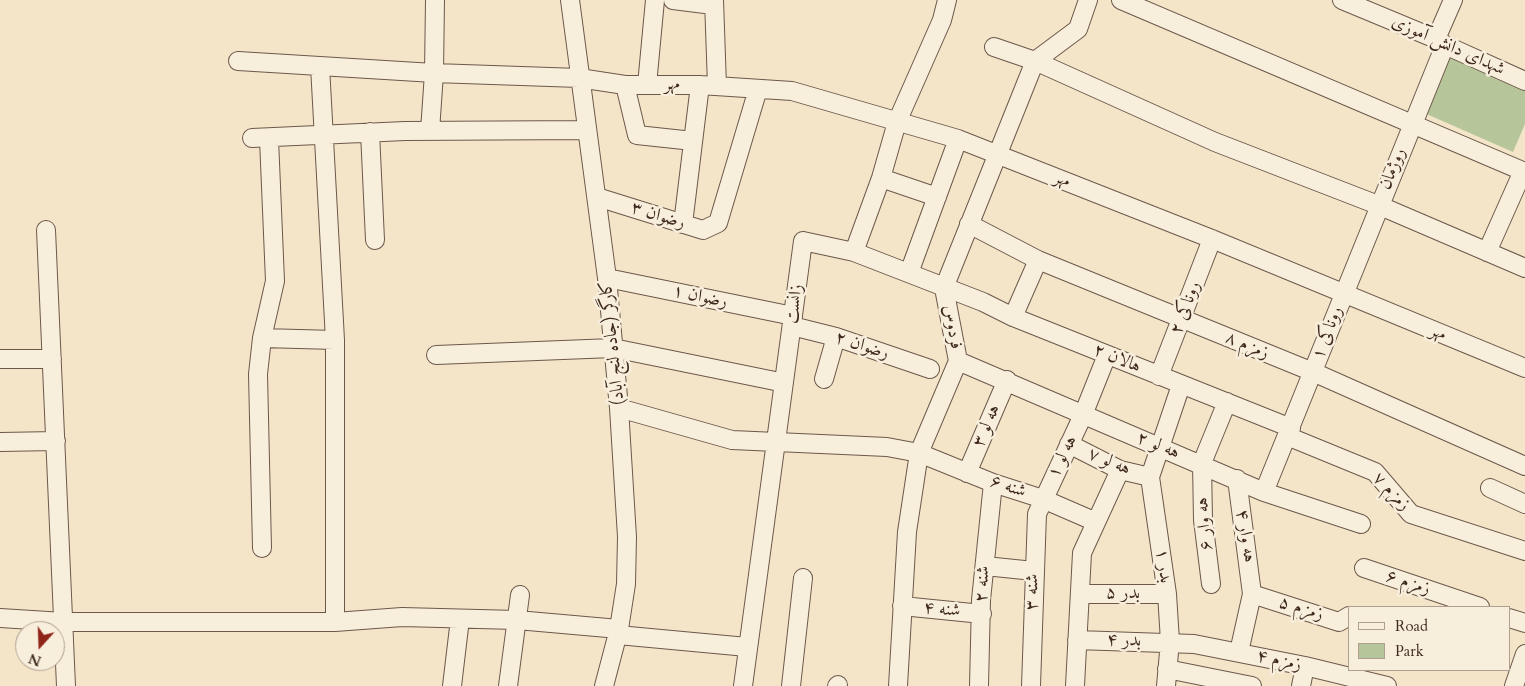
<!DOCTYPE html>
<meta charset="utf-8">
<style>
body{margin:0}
#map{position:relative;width:1525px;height:686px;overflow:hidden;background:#f4e5c9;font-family:Cardo,serif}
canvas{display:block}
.legend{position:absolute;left:1348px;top:606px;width:162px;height:65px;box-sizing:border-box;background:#f8eedc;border:1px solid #ae9f90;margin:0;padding:6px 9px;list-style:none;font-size:15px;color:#3f291f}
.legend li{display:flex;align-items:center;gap:10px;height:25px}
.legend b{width:25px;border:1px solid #ae9f90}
.north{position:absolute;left:15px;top:621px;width:50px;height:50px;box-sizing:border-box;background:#f8eedc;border:1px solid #ae9f90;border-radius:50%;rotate:200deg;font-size:14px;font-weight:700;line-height:20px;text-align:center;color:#3f291f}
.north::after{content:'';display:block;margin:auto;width:18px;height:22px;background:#8f2418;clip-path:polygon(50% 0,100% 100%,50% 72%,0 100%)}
</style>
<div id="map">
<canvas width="1525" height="686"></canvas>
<ul class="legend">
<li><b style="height:6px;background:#f8eedc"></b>Road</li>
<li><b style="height:14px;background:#b6c69a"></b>Park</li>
</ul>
<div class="north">N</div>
</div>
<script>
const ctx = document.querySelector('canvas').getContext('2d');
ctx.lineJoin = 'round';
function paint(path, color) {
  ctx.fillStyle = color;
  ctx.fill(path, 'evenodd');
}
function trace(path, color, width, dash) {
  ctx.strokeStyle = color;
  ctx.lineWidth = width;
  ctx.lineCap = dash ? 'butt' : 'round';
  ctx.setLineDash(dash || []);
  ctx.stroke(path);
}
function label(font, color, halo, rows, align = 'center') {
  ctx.font = font + ' Cardo,Amiri,serif';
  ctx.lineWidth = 5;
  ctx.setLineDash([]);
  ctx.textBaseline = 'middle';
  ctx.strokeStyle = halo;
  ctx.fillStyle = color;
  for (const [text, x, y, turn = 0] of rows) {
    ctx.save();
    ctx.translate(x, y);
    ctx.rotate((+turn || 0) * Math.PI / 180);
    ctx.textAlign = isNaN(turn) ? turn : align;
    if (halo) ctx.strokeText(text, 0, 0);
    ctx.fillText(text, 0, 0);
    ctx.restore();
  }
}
paint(new Path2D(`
 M1447,56L1525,91V124L1513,152L1422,112Z`), '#b6c69a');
const minor = new Path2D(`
 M570,0L607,278L619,408L627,537L626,584L619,629L604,686
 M673,0L713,5
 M714,0L717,86
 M1121,0L1525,172
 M1342,0L1436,39L1445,45L1525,81
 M1436,39L1453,0
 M994,47L1035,61L1215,142L1378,205L1525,268
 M238,61L434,73L579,78L625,85H700L792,91L958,139L1212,239L1525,368
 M320,66L335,340V622
 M625,85L637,135L693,141
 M647,85L655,0
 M430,131L434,73L435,0
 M370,132L375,240
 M252,138L405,131L587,130
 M881,178L937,197
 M597,197L703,230L718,223L758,89
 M683,224L700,85
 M969,224L1038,260L1313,372L1525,466
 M46,230L66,686
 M854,252L983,302L1013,317L1291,428
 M1487,252L1523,171
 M909,273L958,139
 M607,278L793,316
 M1013,317L1038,260
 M792,326L836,337L930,369
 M262,338L335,340
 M436,355L613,348L775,381
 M0,359H52
 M958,361L1264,492L1361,524
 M1159,376L1212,239
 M824,379L836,337
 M619,408L732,440L887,447L919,453L993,483L1043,499L1096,522
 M1287,436L1375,472L1411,514L1525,551
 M0,442L56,441
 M1069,444L1120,470L1150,477
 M967,473L1007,380
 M1237,479L1252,594L1239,652
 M1490,488L1525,504
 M1264,492L1445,45
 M262,548L258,374L262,338L275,281L269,139
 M985,566L1034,571
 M1364,568L1480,607
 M1211,584L1203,520L1202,463L1227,402
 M1080,594H1167
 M1252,594L1339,622L1349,616
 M902,606L982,614
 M0,618L64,622H335L402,617L517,620L619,629
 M1509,618L1525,623
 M618,635L747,647
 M1077,640L1194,644L1305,666L1387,686
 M1167,669L1252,686
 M452,686L460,619
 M508,686L520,595
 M743,686L803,241L854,252L881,178L897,122L942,20L947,0
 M791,686L803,578
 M837,686L838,685
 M898,686L907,532L919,453L958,361L944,288L1035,61L1078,29L1088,0
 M979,686L981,600L993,483
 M1031,686L1037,514L1083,415L1107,355
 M1075,686L1082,553L1120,470
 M1166,686L1170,641L1167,594L1150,477L1181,385
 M1301,686L1305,666
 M1514,686L1525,654`);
trace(minor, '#6c584a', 20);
trace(minor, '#f8eedc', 18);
label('18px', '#3f291f', '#f8eedc', [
 ["شهدای دانش آموزی",1448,46,24],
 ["مهر",672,85],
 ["روژمان",1393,169,-68],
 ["مهر",1062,180,21],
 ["رضوان ۳",658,216,17],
 ["رضوان ۱",700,297,12],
 ["زانست",795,304,-83],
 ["روناکی ۲",1186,308,-69],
 ["فردوس",952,327,80],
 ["روناکی ۱",1328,333,-69],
 ["مهر",1438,333,23],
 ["کارگر (جاده لنج آباد)",613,343,-96],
 ["رضوان ۲",862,346,18],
 ["زمزم ۸",1247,346,22],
 ["هالان ۲",1117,359,22],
 ["هه لو ۳",987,426,-67],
 ["هه لو ۲",1158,446,22],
 ["هه لو ۱",1063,457,-64],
 ["هه لو ۷",1109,462,23],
 ["شنه ۶",1008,487,19],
 ["زمزم ۷",1391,492,46],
 ["هه وار ۶",1205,524,-95],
 ["هه وار ۴",1245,536,81],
 ["بدر ۱",1163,566,82],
 ["زمزم ۶",1408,583,18],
 ["شنه ۲",983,584,-86],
 ["شنه ۳",1033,592,-89],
 ["بدر ۵",1123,594],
 ["زمزم ۵",1301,609,17],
 ["شنه ۴",942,610,5],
 ["بدر ۴",1124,641,1],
 ["زمزم ۴",1279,661,12]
]);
</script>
